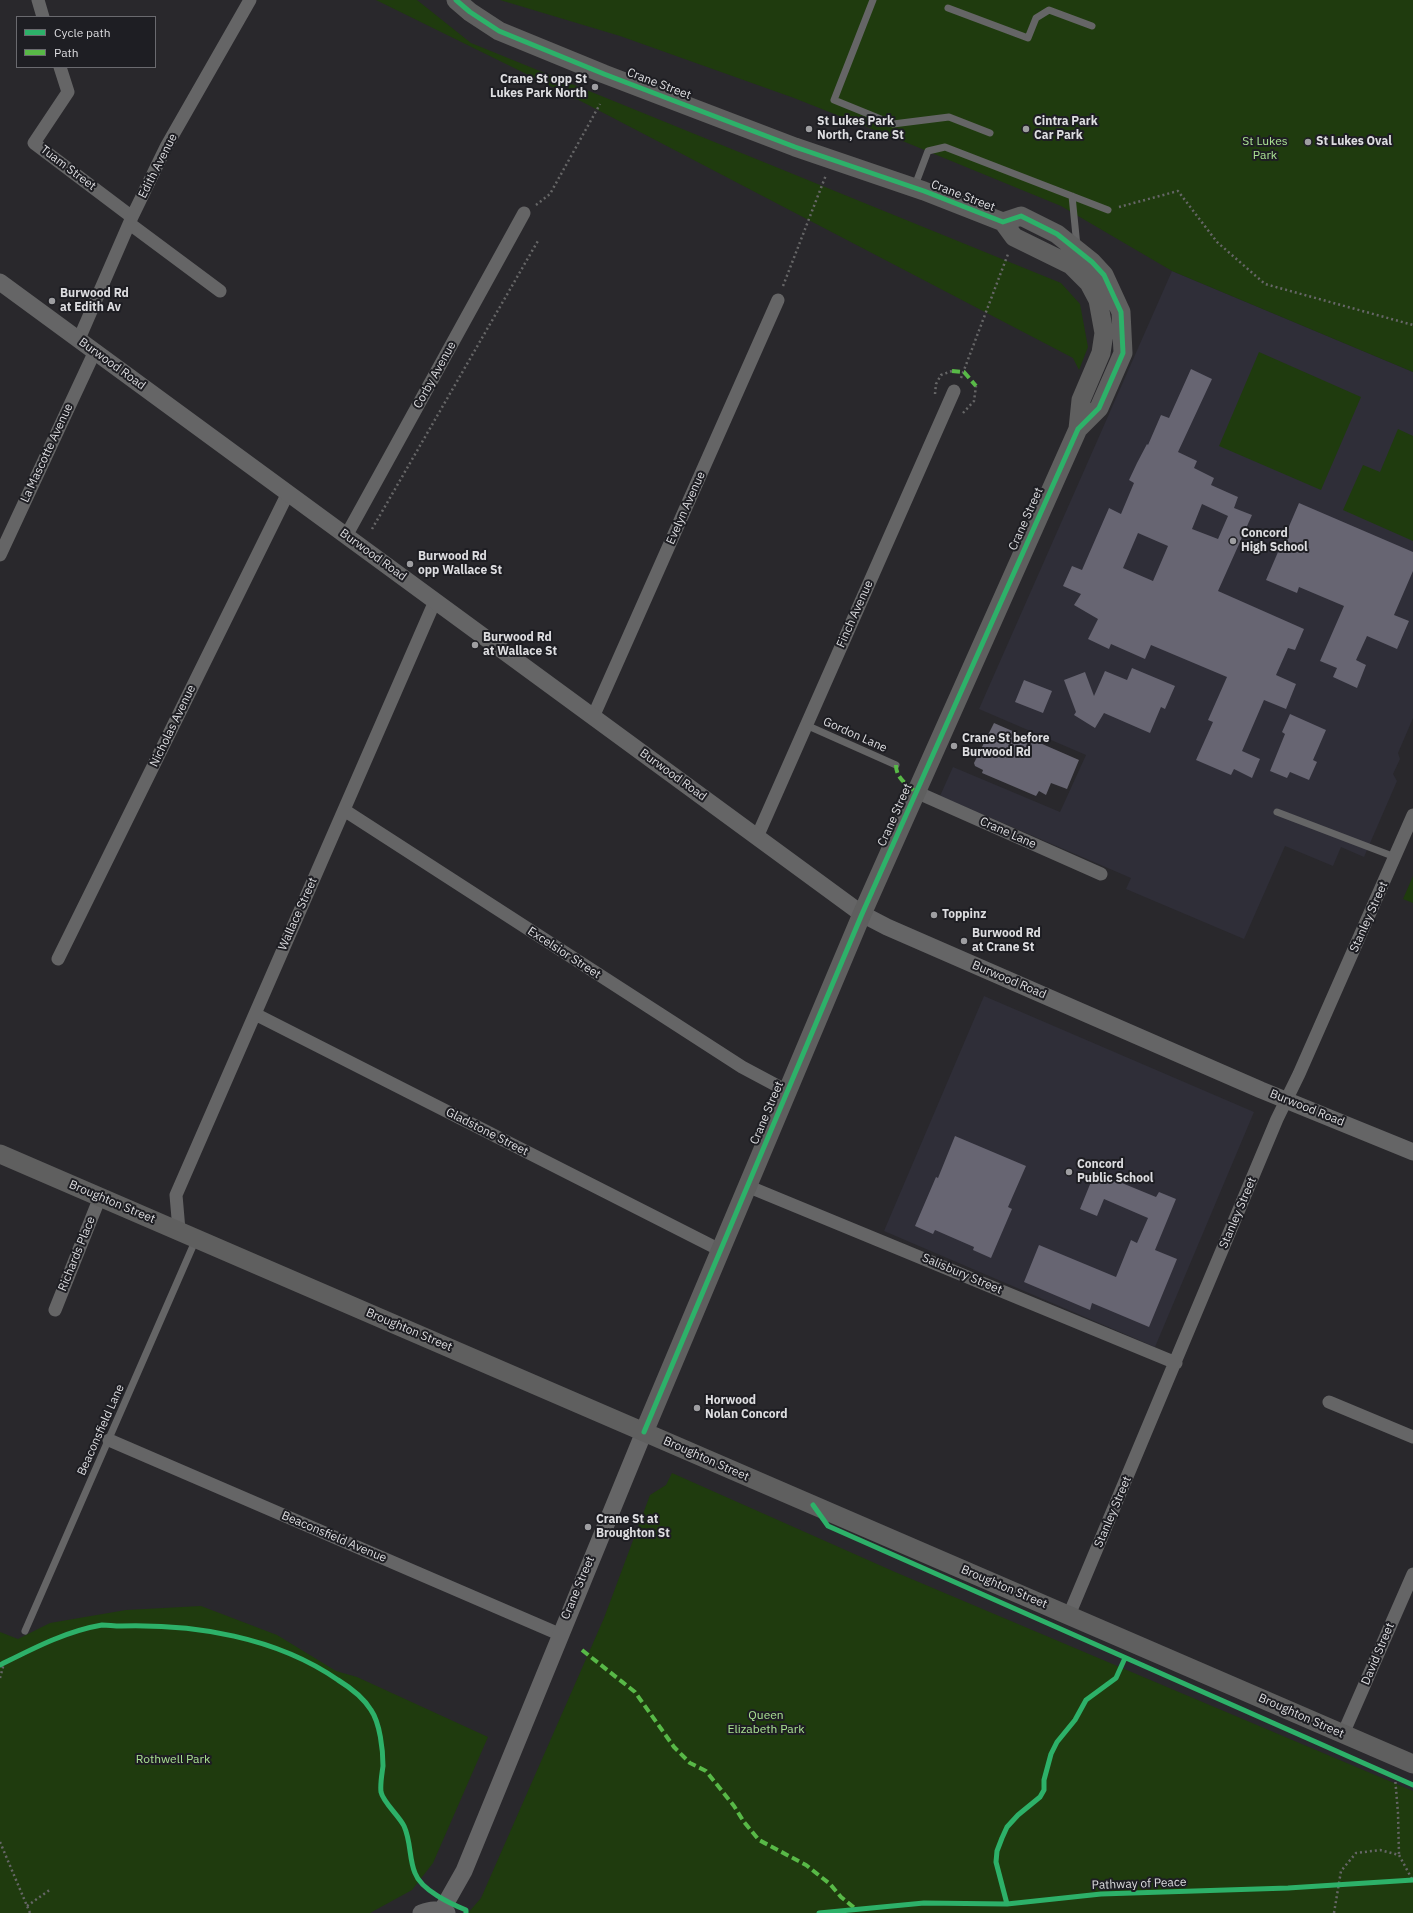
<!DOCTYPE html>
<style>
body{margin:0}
#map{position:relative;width:1413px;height:1913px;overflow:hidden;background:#29282c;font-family:"IBM Plex Sans",sans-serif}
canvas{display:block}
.legend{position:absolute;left:16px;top:16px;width:140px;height:52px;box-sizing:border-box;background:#1e1e23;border:1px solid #6a6a6f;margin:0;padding:5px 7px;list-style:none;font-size:12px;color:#dddde0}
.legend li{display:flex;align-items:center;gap:8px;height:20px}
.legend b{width:20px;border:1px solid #6a6a6f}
</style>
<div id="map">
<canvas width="1413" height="1913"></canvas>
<ul class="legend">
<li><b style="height:5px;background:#2db169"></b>Cycle path</li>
<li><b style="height:5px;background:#58b947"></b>Path</li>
</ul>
</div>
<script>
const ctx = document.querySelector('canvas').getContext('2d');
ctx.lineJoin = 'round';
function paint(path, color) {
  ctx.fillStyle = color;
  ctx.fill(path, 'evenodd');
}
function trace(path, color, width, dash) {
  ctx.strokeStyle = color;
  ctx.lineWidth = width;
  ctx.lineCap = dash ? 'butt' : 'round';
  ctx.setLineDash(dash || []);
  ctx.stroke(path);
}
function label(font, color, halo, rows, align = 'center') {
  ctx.font = font + ' "IBM Plex Sans",sans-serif';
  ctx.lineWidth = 4;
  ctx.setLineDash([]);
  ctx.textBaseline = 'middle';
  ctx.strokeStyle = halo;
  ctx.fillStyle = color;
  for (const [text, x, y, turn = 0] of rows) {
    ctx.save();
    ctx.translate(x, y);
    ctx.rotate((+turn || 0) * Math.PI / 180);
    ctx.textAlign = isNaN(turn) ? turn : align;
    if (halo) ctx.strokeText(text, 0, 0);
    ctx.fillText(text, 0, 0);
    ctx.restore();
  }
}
paint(new Path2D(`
 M1172,271L1413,372V718L1398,753L1400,759L1393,774L1397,781L1364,857L1341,847L1333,866L1285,846L1244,939L1126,889L1131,878L940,796L953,767L1060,812L1086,755L979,709Z
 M984,996L1254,1112L1155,1347L884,1231Z`), '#2f2e38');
paint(new Path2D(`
 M376,0H417L471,43L1061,283L1080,304L1088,347L1079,370L1073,358L571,96Z
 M500,0H1413V372L1172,271L1061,206L905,142L794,98L620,36Z
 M1259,352L1361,397L1321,490L1219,446Z
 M1398,429L1413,436V541L1343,510L1363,465L1380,472Z
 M1413,876V903L1403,899Z
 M672,1473L895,1572L1413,1791V1913H468L481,1898L604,1618L650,1495L666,1485Z
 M201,1606L277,1635L336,1671L357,1677L488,1737L433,1863L412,1890L370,1913H0V1632L18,1639L50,1623L126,1610Z`), '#1f3b0e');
paint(new Path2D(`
 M1191,369L1212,379L1178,452L1197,461L1194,468L1214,478L1211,485L1238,497L1234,508L1252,515L1218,591L1304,629L1295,650L1288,648L1276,675L1296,684L1286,709L1264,700L1242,751L1260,759L1252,778L1234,769L1231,775L1196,760L1213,722L1208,720L1227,677L1151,645L1145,659L1111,644L1109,649L1088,639L1098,619L1074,605L1081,594L1063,586L1072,566L1082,570L1109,508L1121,514L1134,483L1129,480L1137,463L1147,444L1148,445L1161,415L1169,418ZM1202,504L1228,516L1218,539L1192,529ZM1138,533L1168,546L1153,581L1123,568Z
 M1299,503L1413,552V571L1394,615L1409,621L1397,649L1367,636L1356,660L1366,665L1357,688L1333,677L1337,668L1320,661L1344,606L1299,587L1297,593L1266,580Z
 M1132,668L1175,686L1165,709L1161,707L1150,733L1104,713L1095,728L1074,715L1076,712L1064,680L1085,672L1094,696L1105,671L1127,680Z
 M1024,680L1052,691L1043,713L1015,702Z
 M1290,714L1326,730L1313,760L1317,762L1309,780L1290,772L1287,778L1270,771L1285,734L1282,732Z
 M994,723L1079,760L1067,789L1051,783L1046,795L1039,791L1036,796L982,773L983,770L975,766L974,763Z
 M955,1136L1026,1166L1008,1207L1012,1209L991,1258L973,1250L974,1247L935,1230L933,1234L915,1226L936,1177L938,1178Z
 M1095,1172L1156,1197L1159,1192L1176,1199L1155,1250L1177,1259L1149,1327L1092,1303L1090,1310L1024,1282L1039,1245L1116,1277L1131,1240L1137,1243L1148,1218L1104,1199L1097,1216L1080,1209Z`), '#676572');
trace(new Path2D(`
 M536,205L550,194L600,104
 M1119,207L1178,191L1217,242L1265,284L1413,325
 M783,286L826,175
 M961,378L1008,254
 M935,394L936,384L941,375L952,371
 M963,413L974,401L976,386
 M372,529L539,239
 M0,1678L4,1663
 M1395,1777L1398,1813L1399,1855
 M0,1842L30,1913
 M27,1906L51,1889
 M1334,1913L1341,1871L1356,1853L1380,1850L1399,1855L1413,1881`), '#666667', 2.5, [2, 3]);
trace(new Path2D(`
 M873,0L834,100L893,124L949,117L990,133
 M948,8L1028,38L1036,18L1049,10L1092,26
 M914,188L928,151L945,147L1108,210
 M1072,196L1077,246
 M806,725L896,765
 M1277,812L1395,857
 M25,1631L196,1239`), '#656566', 7);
trace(new Path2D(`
 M38,0L43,17
 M60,67L68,92L34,143L132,217
 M130,224L220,291
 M79,339L132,217L166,147L250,0
 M346,536L524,213
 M0,555L95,351
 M593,717L778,300
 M916,792L1101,874
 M344,810L742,1067L787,1091
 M757,837L954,391
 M58,959L288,493
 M255,1014L720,1250
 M747,1186L1176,1363
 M179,1230L176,1195L435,601
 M55,1310L100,1197
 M1329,1402L1413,1437
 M109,1440L559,1634
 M1069,1615L1277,1119L1299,1074L1413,815
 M1343,1734L1413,1574`), '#656566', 13);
trace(new Path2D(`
 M0,282L862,914L887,927L1261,1090L1413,1152
 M442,1910L464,1871L644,1432
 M421,1913C430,1910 438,1908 447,1913`), '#656566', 17);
trace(new Path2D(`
 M456,0L470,12L499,31L604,74L795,147L924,191L1003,222L1014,237L1071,265L1089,283L1098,300L1104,333L1101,353L1081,400L1078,429L862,914L644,1432
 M1003,222L1021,216L1057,234L1092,262L1104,275L1121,312L1123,353L1099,408L1078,429
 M0,1154L1413,1764`), '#5f5f5f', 19);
trace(new Path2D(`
 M952,371L964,372L976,386
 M896,765C896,778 906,784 916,792
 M582,1650L635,1692L674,1747L690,1763L706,1771L734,1806L744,1822L759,1840L806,1865L830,1884L841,1897L857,1910`), '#58b947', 4, [8, 4]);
trace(new Path2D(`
 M456,0L470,12L499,31L604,74L795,147L924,191L1003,222L1021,216L1057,234L1092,262L1104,275L1121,312L1123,353L1099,408L1078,429L862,914L644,1432
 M813,1505L828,1526L1413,1785
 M0,1665C32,1649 66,1631 102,1625C108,1625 114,1626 121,1626C195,1624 276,1637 338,1680C351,1688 363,1697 371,1710C380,1723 383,1750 383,1766C382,1774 380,1784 381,1792C383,1802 399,1816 404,1826C411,1841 409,1859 415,1873C421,1890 451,1904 466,1910V1913
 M1007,1904L996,1862L997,1851L1002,1838L1007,1827L1018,1815L1040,1797L1044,1790V1780L1051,1754L1057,1742L1075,1720L1086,1700L1116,1678L1125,1658
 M819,1913L924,1903L1007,1904L1101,1894L1288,1888L1413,1880`), '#2db169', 5);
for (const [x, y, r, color] of [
 [595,87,4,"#9e9ea1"],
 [809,129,4,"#9e9ea1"],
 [1026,129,4,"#9e9ea1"],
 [1308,142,4,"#9e9ea1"],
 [52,301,4,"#9e9ea1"],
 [1233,541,4,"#9e9ea1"],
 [410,564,4,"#9e9ea1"],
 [475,645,4,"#9e9ea1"],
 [954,746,4,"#9e9ea1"],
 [934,915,4,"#9e9ea1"],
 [964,941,4,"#9e9ea1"],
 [1069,1172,4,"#9e9ea1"],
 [697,1408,4,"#9e9ea1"],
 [588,1527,4,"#9e9ea1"]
]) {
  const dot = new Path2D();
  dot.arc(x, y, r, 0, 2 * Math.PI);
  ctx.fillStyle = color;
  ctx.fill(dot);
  trace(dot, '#1e1e23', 1.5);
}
label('bold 12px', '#dddde0', '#1e1e23', [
 ["Crane St opp St",587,80,"right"],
 ["Lukes Park North",587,94,"right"],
 ["St Lukes Park",817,122],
 ["North, Crane St",817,136],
 ["Cintra Park",1034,122],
 ["Car Park",1034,136],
 ["St Lukes Oval",1316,142],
 ["Burwood Rd",60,294],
 ["at Edith Av",60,308],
 ["Concord",1241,534],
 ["High School",1241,548],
 ["Burwood Rd",418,557],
 ["opp Wallace St",418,571],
 ["Burwood Rd",483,638],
 ["at Wallace St",483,652],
 ["Crane St before",962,739],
 ["Burwood Rd",962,753],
 ["Toppinz",942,915],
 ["Burwood Rd",972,934],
 ["at Crane St",972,948],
 ["Concord",1077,1165],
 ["Public School",1077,1179],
 ["Horwood",705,1401],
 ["Nolan Concord",705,1415],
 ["Crane St at",596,1520],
 ["Broughton St",596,1534]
], 'left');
label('12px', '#dddde0', '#1e1e23', [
 ["Crane Street",659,84,21],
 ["Edith Avenue",158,166,-63],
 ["Tuam Street",68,168,37],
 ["Crane Street",963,196,21],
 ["Burwood Road",112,364,36],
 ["Corby Avenue",435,375,-61],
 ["La Mascotte Avenue",47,453,-65],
 ["Evelyn Avenue",686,508,-66],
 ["Crane Street",1026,519,-66],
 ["Burwood Road",373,555,36],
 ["Finch Avenue",855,614,-66],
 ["Nicholas Avenue",173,726,-64],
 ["Gordon Lane",855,735,24],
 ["Burwood Road",673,775,36],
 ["Crane Street",895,815,-66],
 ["Crane Lane",1008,833,24],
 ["Wallace Street",298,914,-66],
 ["Stanley Street",1369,917,-66],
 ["Excelsior Street",564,953,33],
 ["Burwood Road",1009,980,23],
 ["Burwood Road",1307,1108,22],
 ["Crane Street",767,1113,-67],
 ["Gladstone Street",487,1132,27],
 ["Broughton Street",112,1202,23],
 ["Stanley Street",1238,1213,-67],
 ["Richards Place",77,1254,-68],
 ["Salisbury Street",962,1274,23],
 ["Broughton Street",409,1330,23],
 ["Beaconsfield Lane",101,1430,-66],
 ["Broughton Street",706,1459,24],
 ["Stanley Street",1113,1512,-67],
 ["Beaconsfield Avenue",334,1537,23],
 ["Broughton Street",1004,1587,23],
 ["Crane Street",578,1588,-67],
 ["David Street",1378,1654,-67],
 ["Broughton Street",1301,1716,24],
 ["Pathway of Peace",1139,1884,-2]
]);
label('12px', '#aae193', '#1e1e23', [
 ["St Lukes",1265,142],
 ["Park",1265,156],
 ["Queen",766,1716],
 ["Elizabeth Park",766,1730],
 ["Rothwell Park",173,1760]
]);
</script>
